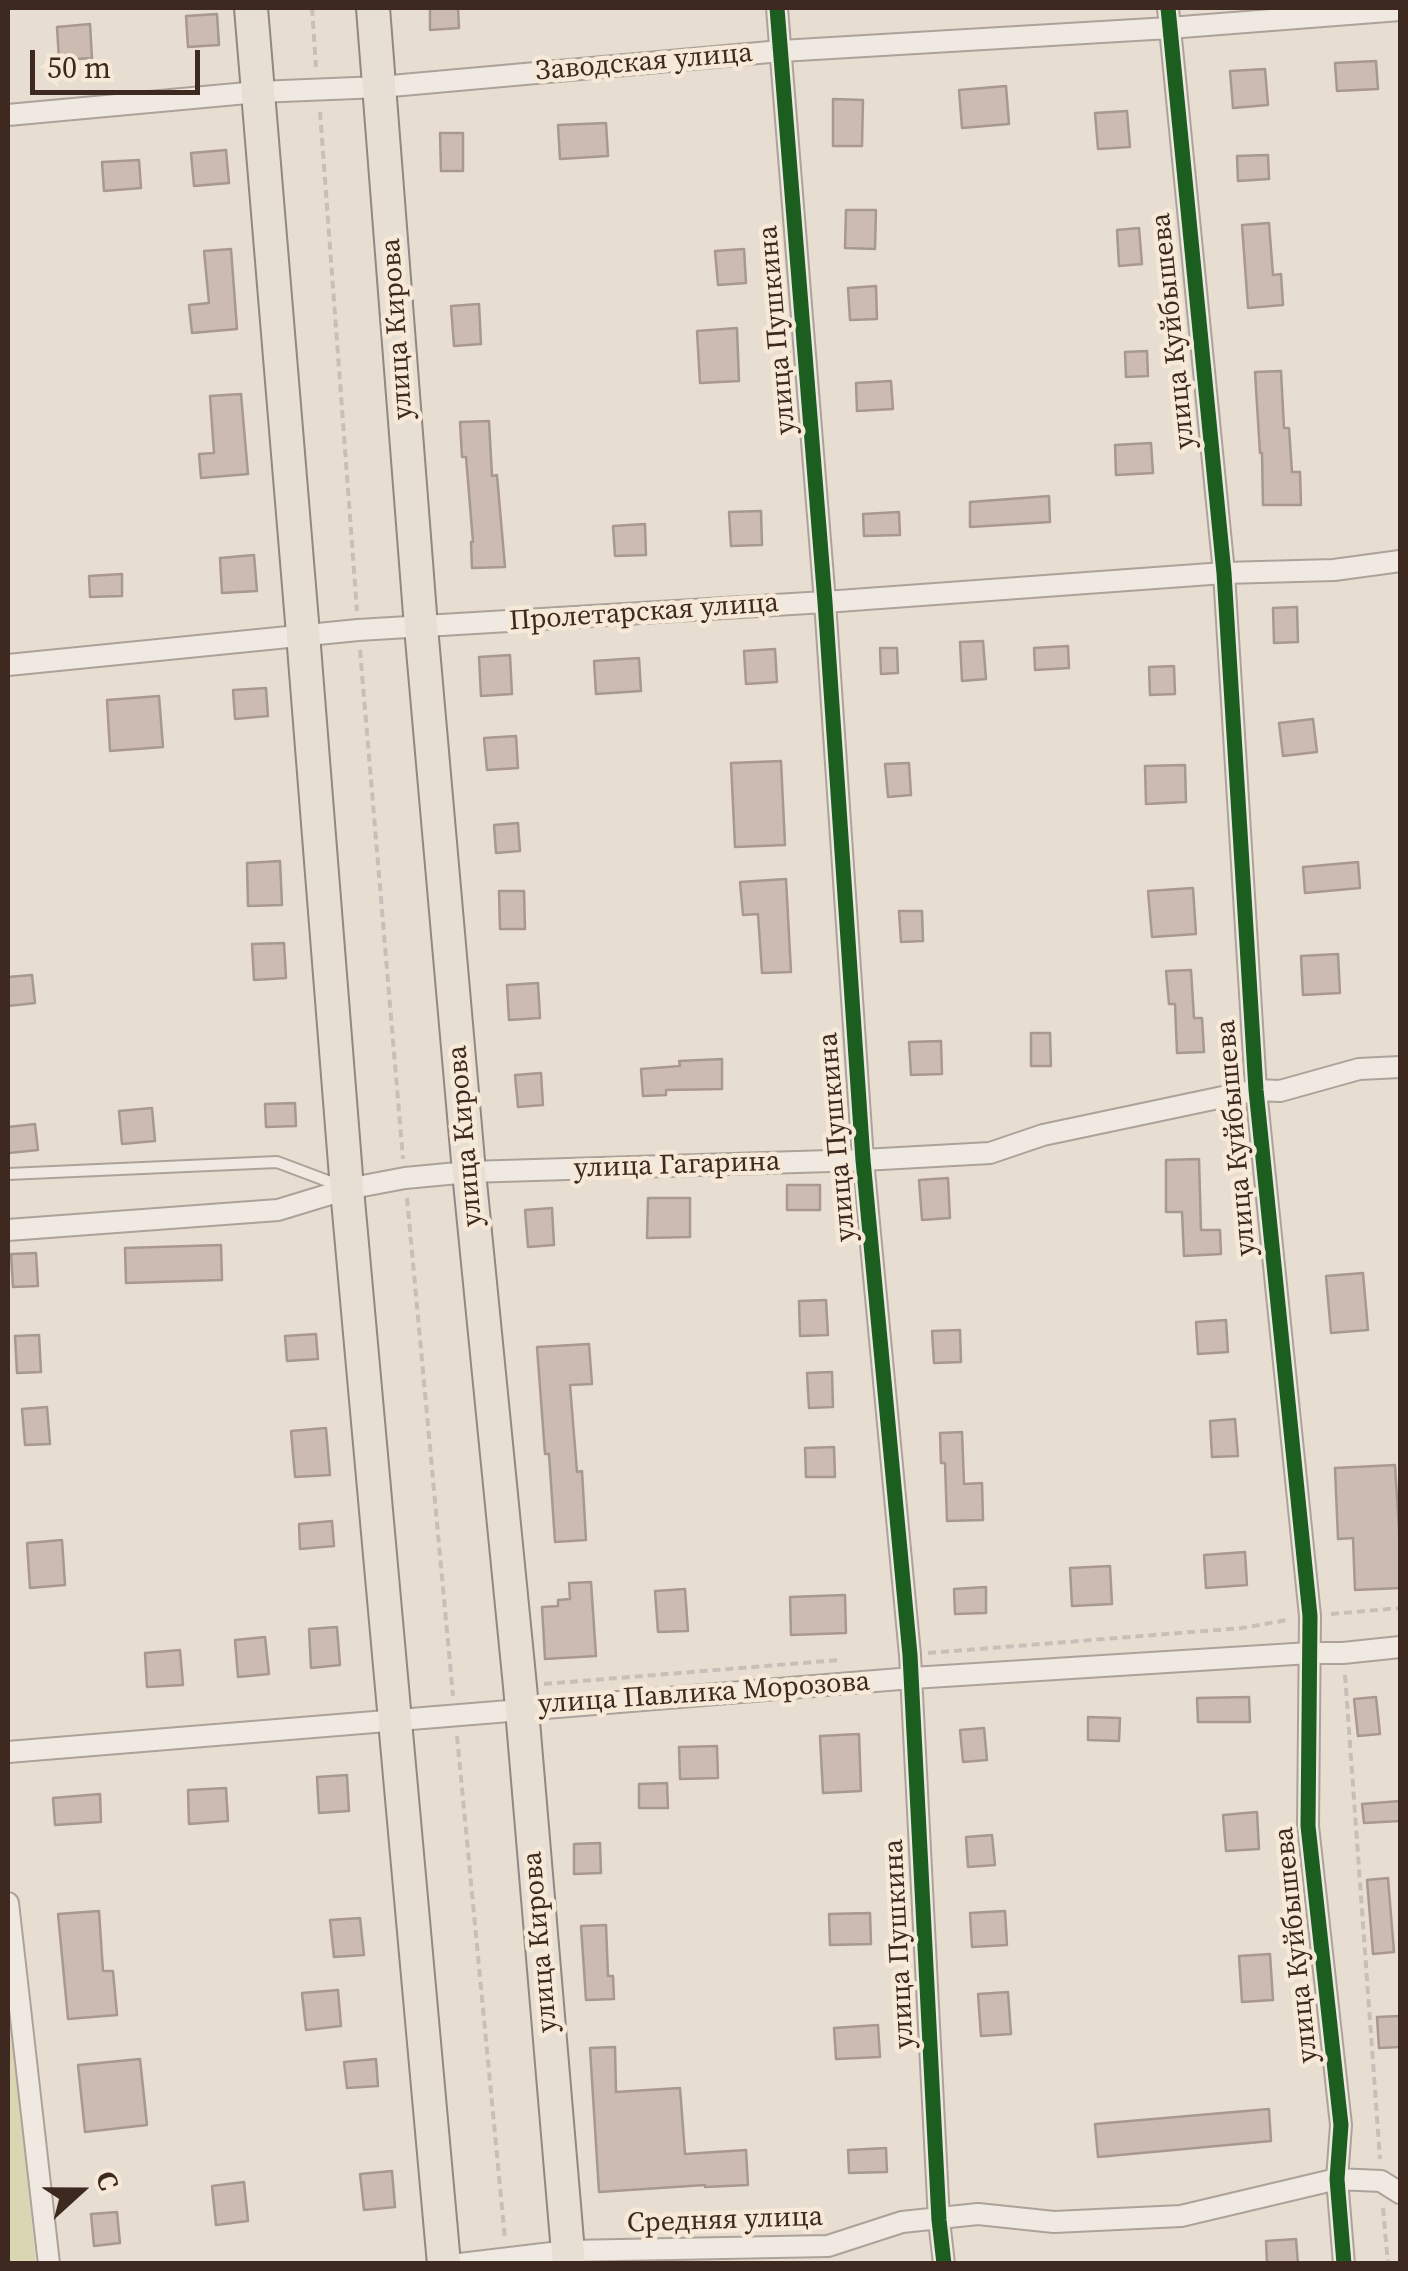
<!DOCTYPE html>
<meta charset="utf-8">
<style>
body{margin:0}
#map{position:relative;width:1408px;height:2271px;overflow:hidden;background:#e7ddd1;font-family:"Source Serif 4",serif}
canvas{display:block}
.frame{position:absolute;inset:0;border:10px solid #3d291f;pointer-events:none}
.north{position:absolute;left:30px;top:2141px;width:100px;height:100px;-webkit-text-stroke:8px #f7e9d7;paint-order:stroke;rotate:69deg;font-size:28px;font-weight:700;line-height:40px;text-align:center;color:#3d291f}
.north::after{content:'';display:block;margin:auto;width:35px;height:45px;background:#3d291f;clip-path:polygon(50% 0,100% 100%,50% 72%,0 100%)}
.scale{position:absolute;left:30px;top:50px;width:170px;height:45px;box-sizing:border-box;border:5px solid #3d291f;border-top:0;padding-left:12px;font-size:30px;line-height:35px;white-space:nowrap;color:#3d291f;-webkit-text-stroke:8px #f7e9d7;paint-order:stroke}
</style>
<div id="map">
<canvas width="1408" height="2271"></canvas>
<div class="frame"></div>
<div class="north">С</div>
<div class="scale">50 m</div>
</div>
<script>
const ctx = document.querySelector('canvas').getContext('2d');
ctx.lineJoin = 'round';
function paint(path, color) {
  ctx.fillStyle = color;
  ctx.fill(path, 'evenodd');
}
function trace(path, color, width, dash) {
  ctx.strokeStyle = color;
  ctx.lineWidth = width;
  ctx.lineCap = dash ? 'butt' : 'round';
  ctx.setLineDash(dash || []);
  ctx.stroke(path);
}
function label(font, color, halo, rows, align = 'center') {
  ctx.font = font + ' "Source Serif 4",serif';
  ctx.lineWidth = 9;
  ctx.setLineDash([]);
  ctx.textBaseline = 'middle';
  ctx.strokeStyle = halo;
  ctx.fillStyle = color;
  for (const [text, x, y, turn = 0] of rows) {
    ctx.save();
    ctx.translate(x, y);
    ctx.rotate((+turn || 0) * Math.PI / 180);
    ctx.textAlign = isNaN(turn) ? turn : align;
    if (halo) ctx.strokeText(text, 0, 0);
    ctx.fillText(text, 0, 0);
    ctx.restore();
  }
}
paint(new Path2D(`
 M8,2009H10L36,2263L8,2264Z`), '#dad5b3');
const building = new Path2D(`
 M430,8H458L459,28L430,30Z
 M217,14L219,45L188,47L186,16Z
 M90,24L92,58L59,60L57,27Z
 M1376,61L1378,89L1337,91L1335,63Z
 M1265,69L1268,105L1233,108L1230,71Z
 M1006,86L1009,124L962,128L959,90Z
 M833,99L863,100L862,146H833Z
 M1127,111L1130,147L1098,149L1095,113Z
 M606,123L608,156L560,159L558,125Z
 M440,133H463V171H441Z
 M226,150L229,183L194,186L191,153Z
 M1268,155L1269,179L1238,181L1237,156Z
 M139,160L141,188L104,191L102,162Z
 M846,210H876L875,249L845,248Z
 M1269,223L1273,275L1281,274L1283,305L1248,308L1242,225Z
 M1139,228L1142,264L1119,266L1117,230Z
 M231,249L237,329L192,333L189,305L209,303L204,251Z
 M744,249L746,283L718,285L715,251Z
 M876,286L877,319L850,320L848,288Z
 M479,304L481,344L454,346L451,306Z
 M737,328L739,381L700,383L697,331Z
 M1147,351L1148,376L1126,377L1125,352Z
 M1281,371L1284,428H1289L1292,472H1300L1301,505H1263L1262,453H1260L1255,372Z
 M891,381L893,409L857,411L856,383Z
 M241,394L248,474L201,478L199,454L214,453L210,396Z
 M489,421L492,476L497,475L505,567L472,568L471,542H473L466,457H462L460,422Z
 M1151,443L1153,473L1116,475L1115,445Z
 M1049,496L1050,522L970,527V502Z
 M761,511L762,545L731,546L729,512Z
 M899,512L900,535L864,536L863,514Z
 M645,524L646,555L615,556L613,526Z
 M254,555L257,591L222,593L220,558Z
 M122,574V596L90,597L89,576Z
 M1297,607L1298,642L1274,643L1273,608Z
 M983,641L986,679L962,681L960,642Z
 M1068,646L1069,668L1035,670L1034,648Z
 M880,648H897L898,673L881,674Z
 M775,649L777,682L746,684L744,651Z
 M510,655L512,694L481,696L479,657Z
 M639,658L641,691L596,694L594,661Z
 M1174,666L1175,694L1150,695L1149,667Z
 M266,688L268,716L235,719L233,690Z
 M159,696L163,747L110,751L107,700Z
 M1313,719L1317,752L1283,756L1279,723Z
 M516,736L518,768L487,770L484,738Z
 M781,761L785,845L735,847L731,763Z
 M909,763L911,795L888,797L885,764Z
 M1185,765L1186,802L1146,804L1145,766Z
 M518,823L520,851L496,853L494,825Z
 M280,861L282,905L248,906L247,863Z
 M1358,862L1360,888L1305,893L1303,867Z
 M786,879L791,972L762,973L758,914L743,915L740,882Z
 M1193,888L1196,934L1152,937L1148,891Z
 M499,891H524L525,929H500Z
 M899,911H922L923,941L901,942Z
 M284,943L286,978L254,980L252,944Z
 M1338,954L1340,993L1303,995L1301,956Z
 M1191,970L1194,1018H1202L1204,1052L1177,1053L1175,1004H1169L1166,971Z
 M32,975L35,1003L8,1006V977Z
 M538,983L540,1018L509,1020L507,985Z
 M1031,1033H1050L1051,1066H1031Z
 M941,1041L942,1074L911,1075L909,1042Z
 M722,1059V1089L666,1090V1095L643,1096L641,1069L680,1066L679,1061Z
 M541,1073L543,1105L518,1107L515,1075Z
 M295,1103L296,1126L266,1127L265,1104Z
 M152,1108L155,1141L122,1144L119,1111Z
 M35,1124L38,1150L9,1153L8,1127Z
 M1199,1159L1201,1230H1220L1221,1254L1184,1256L1182,1212H1166V1160Z
 M948,1178L950,1218L922,1220L919,1180Z
 M787,1185H820V1210H787Z
 M648,1198H690V1237L647,1238Z
 M552,1208L554,1245L528,1247L525,1210Z
 M221,1245L222,1280L126,1283L125,1248Z
 M36,1253L38,1286L13,1287L11,1254Z
 M1363,1273L1368,1330L1331,1333L1326,1276Z
 M826,1300L828,1335L800,1336L799,1301Z
 M1226,1320L1228,1352L1198,1354L1196,1322Z
 M960,1330L961,1362L934,1363L932,1331Z
 M316,1334L318,1359L287,1361L285,1336Z
 M39,1335L41,1372L17,1373L15,1336Z
 M589,1344L592,1384L570,1385L577,1472L582,1471L586,1540L555,1542L549,1454H545L537,1347Z
 M832,1372L833,1407L809,1408L807,1373Z
 M47,1407L50,1444L25,1445L22,1409Z
 M1235,1419L1238,1456L1212,1457L1210,1421Z
 M326,1428L330,1475L295,1477L291,1431Z
 M962,1432L964,1484L982,1483L983,1520L947,1521L945,1463H941L940,1433Z
 M834,1447L835,1477H806L805,1448Z
 M1395,1465L1400,1545V1588L1355,1590L1353,1538L1338,1539L1335,1468Z
 M332,1521L334,1546L300,1549L299,1524Z
 M62,1540L65,1585L30,1588L27,1543Z
 M1245,1552L1247,1585L1206,1588L1204,1555Z
 M1110,1566L1112,1604L1072,1606L1070,1568Z
 M591,1582L596,1656L545,1659L542,1607L558,1606V1600L570,1599L569,1583Z
 M986,1587V1613L955,1614L954,1589Z
 M685,1589L688,1631L658,1632L655,1591Z
 M845,1595L846,1633L791,1635L790,1597Z
 M337,1627L340,1665L311,1668L309,1629Z
 M265,1637L269,1674L238,1677L235,1640Z
 M180,1650L183,1685L147,1687L145,1653Z
 M1249,1697L1250,1722H1198L1197,1698Z
 M1376,1697L1380,1734L1358,1736L1354,1699Z
 M1088,1717L1120,1718L1119,1741L1088,1740Z
 M984,1728L987,1760L963,1762L960,1730Z
 M859,1734L861,1791L823,1793L820,1736Z
 M717,1746L718,1778L680,1779L679,1747Z
 M347,1775L349,1811L319,1813L317,1777Z
 M667,1783L668,1808H639V1784Z
 M226,1788L228,1821L189,1824L188,1790Z
 M100,1794L101,1822L55,1825L53,1798Z
 M1400,1801V1821L1364,1823L1362,1804Z
 M1257,1812L1259,1849L1226,1851L1223,1815Z
 M992,1835L995,1865L968,1867L966,1837Z
 M600,1843L601,1873L574,1874V1844Z
 M1388,1878L1394,1952L1373,1954L1367,1880Z
 M99,1911L103,1971H113L117,2015L68,2019L58,1914Z
 M1005,1911L1007,1945L972,1947L970,1913Z
 M870,1913L871,1944L830,1945L829,1914Z
 M360,1918L364,1955L334,1957L330,1920Z
 M606,1925L608,1976H613L614,1999L586,2000L581,1926Z
 M1270,1954L1273,2000L1242,2002L1239,1956Z
 M338,1990L341,2026L306,2030L302,1993Z
 M1008,1992L1011,2034L981,2036L978,1994Z
 M1400,2016V2047L1379,2048L1377,2017Z
 M878,2025L880,2057L836,2059L834,2028Z
 M615,2047L616,2092L680,2088L685,2154L746,2150L748,2185L705,2187V2185L599,2192L590,2048Z
 M140,2059L147,2125L85,2132L78,2065Z
 M376,2059L378,2086L347,2088L344,2062Z
 M1269,2109L1271,2141L1098,2157L1095,2124Z
 M886,2148L887,2172L849,2173L848,2150Z
 M392,2171L395,2207L364,2210L360,2174Z
 M244,2182L248,2221L216,2225L212,2186Z
 M117,2212L120,2243L94,2246L91,2214Z
 M1296,2239L1298,2264H1267L1266,2241Z`);
paint(building, '#cbbbb1');
trace(building, '#a8988f', 2.5);
const lane = new Path2D(`
 M8,1174L277,1162L341,1186`);
const street = new Path2D(`
 M777,8L825,602L863,1160L910,1655L939,2220L944,2264
 M1168,8L1224,573L1256,1090L1310,1616L1308,1826L1341,2125L1337,2179L1344,2264
 M8,115L258,92L380,87L781,51L1169,28L1400,10
 M8,665L358,630L825,602L1224,573L1334,570L1400,561
 M8,1230L278,1210L347,1189L405,1178L469,1172L863,1160L990,1153L1043,1135L1256,1090L1280,1091L1359,1069L1400,1067
 M8,1752L912,1678L1310,1653H1343L1400,1647
 M8,1903L49,2264
 M460,2264L568,2251L828,2246L902,2222L978,2214L1054,2222L1181,2216L1337,2179L1381,2181L1400,2193`);
const primary = new Path2D(`
 M251,8L303,634L347,1189L444,2264
 M373,8L421,627L469,1172L520,1686L569,2264`);
trace(lane, '#ada299', 14);
trace(street, '#ada299', 24);
trace(primary, '#928880', 36);
trace(new Path2D(`
 M312,8L316,67
 M320,112L357,611
 M360,650L403,1159
 M407,1198L453,1696
 M1331,1614L1400,1608
 M928,1653L1242,1628L1287,1620
 M1345,1675L1380,2159
 M544,1684L839,1660
 M457,1736L505,2239
 M1383,2208L1388,2264`), '#c8c0b8', 4, [8, 5]);
trace(lane, '#efe9e2', 10);
trace(street, '#efe9e2', 20);
trace(primary, '#e7ded4', 32);
trace(new Path2D(`
 M777,8L825,602L863,1160L910,1655L939,2220L944,2264
 M1168,8L1224,573L1256,1090L1310,1616L1308,1826L1341,2125L1337,2179L1344,2264`), '#1b5e20', 15);
label('28px', '#3d291f', '#f7e9d7', [
 ["Заводская улица",644,63,-5],
 ["улица Кирова",398,329,-94],
 ["улица Пушкина",778,330,-95],
 ["улица Куйбышева",1174,331,-96],
 ["Пролетарская улица",644,613,-4],
 ["улица Кирова",466,1136,-95],
 ["улица Пушкина",838,1137,-95],
 ["улица Куйбышева",1237,1138,-95],
 ["улица Гагарина",677,1166,-2],
 ["улица Павлика Морозова",704,1694,-4],
 ["улица Кирова",541,1942,-95],
 ["улица Пушкина",900,1944,-93],
 ["улица Куйбышева",1297,1945,-96],
 ["Средняя улица",725,2221,-2]
]);
</script>
